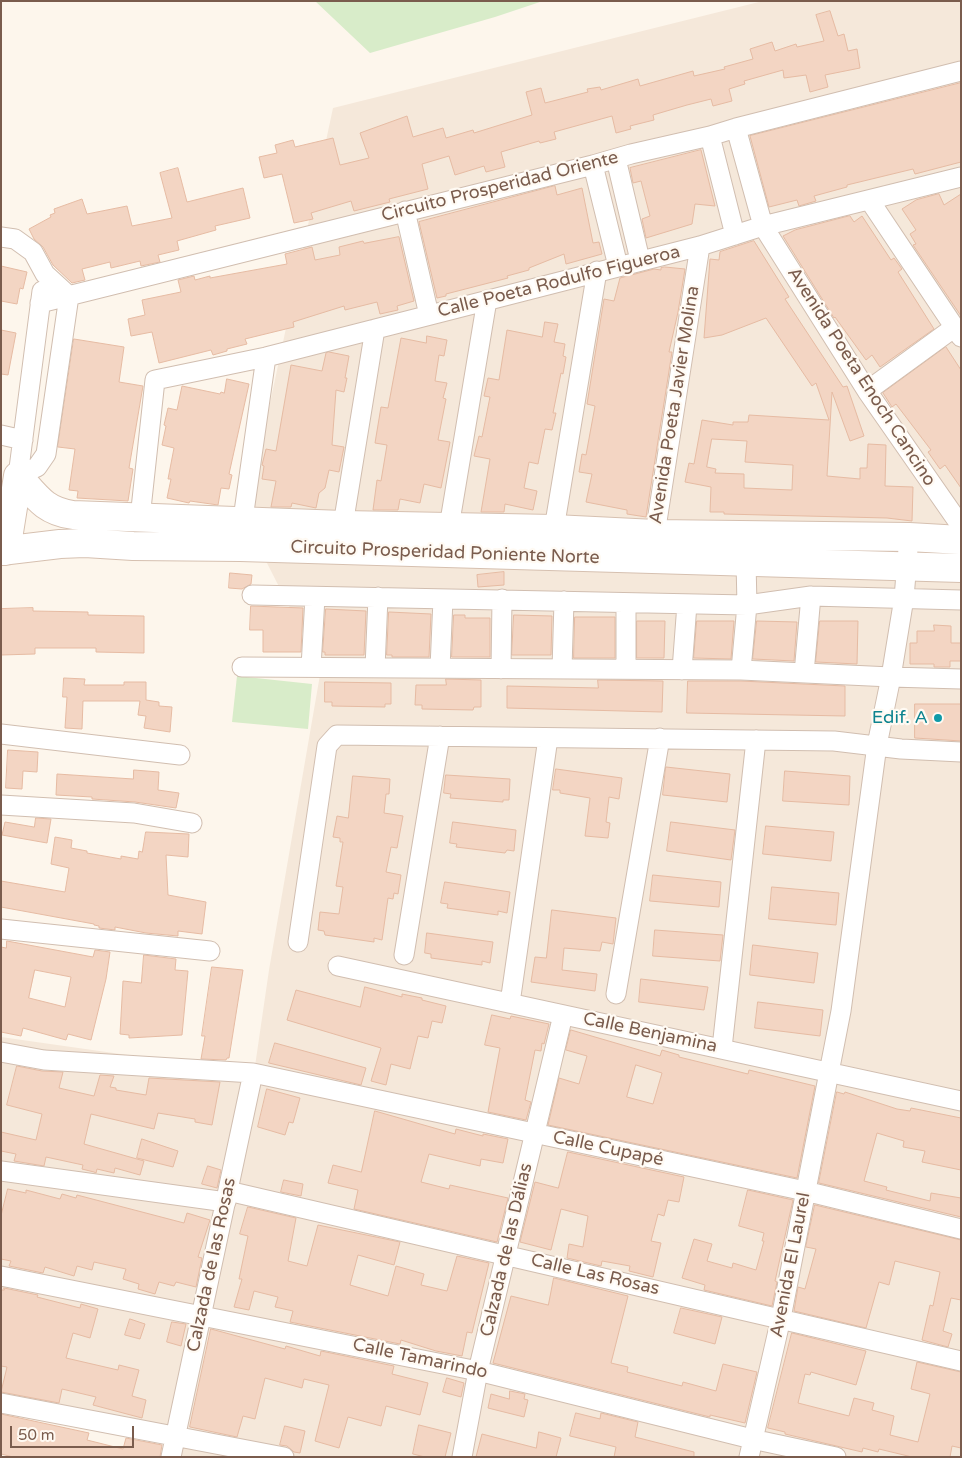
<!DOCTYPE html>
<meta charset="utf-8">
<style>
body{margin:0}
#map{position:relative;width:962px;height:1458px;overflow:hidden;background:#fdf6ec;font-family:"Varela Round",sans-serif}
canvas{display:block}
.frame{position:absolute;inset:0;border:2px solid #7a5c4d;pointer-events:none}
.scale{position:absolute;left:10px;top:1426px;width:124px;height:22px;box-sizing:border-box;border:2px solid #7a5c4d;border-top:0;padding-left:6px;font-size:15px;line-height:18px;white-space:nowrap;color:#7a5c4d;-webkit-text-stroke:4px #fffaf3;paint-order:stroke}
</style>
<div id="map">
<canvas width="962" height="1458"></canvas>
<div class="frame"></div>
<div class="scale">50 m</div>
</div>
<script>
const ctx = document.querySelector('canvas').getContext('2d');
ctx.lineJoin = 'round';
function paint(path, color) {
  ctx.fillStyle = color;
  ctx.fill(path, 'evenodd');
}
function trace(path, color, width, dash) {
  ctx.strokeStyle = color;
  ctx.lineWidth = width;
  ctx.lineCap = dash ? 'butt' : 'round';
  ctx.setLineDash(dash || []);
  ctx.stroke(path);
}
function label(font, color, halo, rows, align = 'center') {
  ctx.font = font + ' "Varela Round",sans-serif';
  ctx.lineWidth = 4.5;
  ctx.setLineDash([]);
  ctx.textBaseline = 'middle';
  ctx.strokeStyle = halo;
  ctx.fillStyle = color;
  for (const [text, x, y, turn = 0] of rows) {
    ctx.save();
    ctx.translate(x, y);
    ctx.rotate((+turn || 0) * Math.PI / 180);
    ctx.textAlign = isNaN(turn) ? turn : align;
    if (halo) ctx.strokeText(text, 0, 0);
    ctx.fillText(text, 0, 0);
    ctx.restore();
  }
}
paint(new Path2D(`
 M763,1H961V1457H171L175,1436L1,1414V1037L254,1073L269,970L321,669L245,520L333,108Z`), '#f5e8da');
paint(new Path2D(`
 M315,1H543L495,17L370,53Z
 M237,676L312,684L308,729L232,722Z`), '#d8ecc9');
const building = new Path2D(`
 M830,11L838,36L844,34L848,51L857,49L860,68L825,75L828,87L810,92L806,75L784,78L783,70L744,81L745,84L729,89L732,101L713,106L711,99L687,105L653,115L654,120L630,126L631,129L616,133L612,116L554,132L556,139L540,143L539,141L501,152L505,167L486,172L484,166L455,175L449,156L422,164L428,189L389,199L390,202L354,211L351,201L311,213L313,219L294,223L282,174L264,178L259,157L277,153L275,145L293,140L295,147L333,138L340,165L369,158L360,133L407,116L413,137L443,128L446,138L473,130L474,133L532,115L526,92L541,88L545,103L588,92L587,89L600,87L601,90L638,79L640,86L693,71L694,76L725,69L724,67L753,59L750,49L772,42L775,51L796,44L797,47L824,41L816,15Z
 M961,83V162L915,174L913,169L847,185V187L814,196L816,201L799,206L797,200L769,207L750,136Z
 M701,150L715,206L695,204L692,224L646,238L642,219L650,216L641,181L633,183L630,168Z
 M178,168L187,202L243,188L250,218L215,226L216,230L177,241L179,250L158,255L160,262L141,266L140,261L111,268L110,262L82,269L85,280L72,283L53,265L43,247L34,239L29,229L51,217L50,215L55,213L54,209L82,199L87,214L127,206L132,226L172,218L160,173Z
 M555,186L557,195L582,188L593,243L599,242L602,254L566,264L564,254L529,268V270L507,276L508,278L446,294V296L437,298L419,222Z
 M939,194L944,205L961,194V316L913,245L916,244L910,234L916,230L902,209L916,200Z
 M850,216L854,222L862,216L891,260L894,258L902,269L898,272L934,329L880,367L872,355L866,360L835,317L834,318L783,236L795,230Z
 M399,237L414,301L397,306L398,310L380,314L377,302L345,310L344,306L293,322L294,327L245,339L247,344L227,349V351L213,355L211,350L159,363L152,332L131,336L128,319L145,315L142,300L181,292L178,280L194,276L195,280L210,276V278L287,264L285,254L312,247L315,260L340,255L339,247L363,241L364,243Z
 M754,241L789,297L785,299L843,387L847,386L864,436L850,441L832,392L827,476L860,479V468H867L868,444L886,445L885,486L913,487L912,521L887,518L724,514V512H710L711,487L685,482L689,463L694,464L702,420L733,425V422H748L749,415L829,420L816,383L812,386L766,318L722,335L704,338L710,259L719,260L720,252ZM712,439L747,441L745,462L793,465L792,490L744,488V474L715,473L716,469L707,467Z
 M1,266L27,272L23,289L20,288L17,304L1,301Z
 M665,267L685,269L678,312L669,352H672L646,517L627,514V510L586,502L592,474L579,472L582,454L586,455L595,406L587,404L604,299L614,301L620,278L654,269L661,270V268Z
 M545,322L558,324L554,342L565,344L563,356L566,357L563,374L561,373L553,413H556L552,430L545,429L538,464L529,462L524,488L537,491L533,510L505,504L504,512H481L490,459L474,456L479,436L482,437L490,397L484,396L488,378L499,380L507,330L542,337Z
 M1,330L16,333L8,375L1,374Z
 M427,336L447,340L444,356L439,355L435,381L447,383L443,398L446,399L438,440L450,442L441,488L424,484L420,503L400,499L398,510H373L377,480L381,481L387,445L375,443L381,407L388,408L401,338L426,343Z
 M74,339L124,347L119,382L143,386L129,468L133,469L128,501L77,498L78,491L69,490L75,449L58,447Z
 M946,347L961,370V488L945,465L940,469L928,452L931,450L896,404L892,407L883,393Z
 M329,352L349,356L345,378H347L344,392L336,390L332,445L344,447L339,472L329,470L325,488L319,493L316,508L292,503L291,507H271L276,481L262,479L264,466L262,465L266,449L276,451L291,365L322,371L326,353Z
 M227,379L249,384L229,474L232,475L229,489L221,488L218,505L190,501L189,503L167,498L171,479H168L174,448L162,445L166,426L164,425L168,408L177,410L182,386L220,394L221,392L224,393Z
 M504,572V585L478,587L477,575Z
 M230,573L252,575L251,584L242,589L229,588Z
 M251,606L303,608L301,652H263V630H250Z
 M33,608V611L88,612V615L144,616V653L96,652V648H35V654L1,655V609Z
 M326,609L366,611L364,655H325V652H323Z
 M389,612L431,614L429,657H392V655H387Z
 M454,615H465V618H490V657H452Z
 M514,615L552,616L551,655H512Z
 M575,617H615V658H574Z
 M637,621H665L664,658H637Z
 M697,621H734L731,659L694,658Z
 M757,621L797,622L794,661L753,659Z
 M820,621H858L857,664L816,662Z
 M934,625L951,626V643H961V661H950V667H934V664H910V643H917V631H934Z
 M64,678L85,679L84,685H124V682H146V700L159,702V706L172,707L170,732L144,728L146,716L138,715L140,701H83L82,729L65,728L67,697H63Z
 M446,679L481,680V707H474L473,710L422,709V705H415L416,685H446Z
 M598,680L663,681L662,712L507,708V686L598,688Z
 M688,681H741L845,686V716L687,713Z
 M325,682L391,683V704H385V707L332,706V702H325Z
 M915,704H961V741L915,738Z
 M8,750L38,752L37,772L23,771L22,789L6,788Z
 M666,767L730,774L727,802L663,795Z
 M556,769L622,778L619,799L609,797L606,822L610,823L608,838L585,836L590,798L560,793V790H553Z
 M134,770L159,772L158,790L179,793L176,808L135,802L92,799V797L56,795L57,774L133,779Z
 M785,771L850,776L849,805L783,801Z
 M446,775L510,779L509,800H503V802L450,798L451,794L444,793Z
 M353,776L390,779L389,794H386L384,813L403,816L397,848L391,847L386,872L401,875L398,894L394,893L393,899L388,898L382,940L374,938V942L325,935L324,931L318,930L320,912L339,914L343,887L336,886L343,842H340V838L333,837L337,816L348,818Z
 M36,818L51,819L47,843L2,835L5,822L34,827Z
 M453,822L516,830L514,851L507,850L505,853L456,847L457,844L450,843Z
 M671,822L735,830L731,860L667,851Z
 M766,826L834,832L831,861L763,854Z
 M146,832L189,834L188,857L166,855L168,895L206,902L202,934L178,931V936L146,933L115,927V930L99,928V926L94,925V924L1,907V881L65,892L69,868L51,864L55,837L72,840L71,848L87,851V853L121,859V856L138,859L139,851L142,852Z
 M653,875L721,882L719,907L650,901Z
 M445,882L510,892L507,913L498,911V915L447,908L448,904L441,903Z
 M772,887L839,893L836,925L769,919Z
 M552,910L616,918L613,944L602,942L600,951L564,948L562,970L597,974L595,991L531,982L535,957L546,958Z
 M655,930L723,935L720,961L653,956Z
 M427,933L493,942L490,963L482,961V965L431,958V954L425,953Z
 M7,941L93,957L95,950L110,952L106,979L91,1040L68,1034L66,1040L23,1028L21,1036L1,1032V947L6,948ZM35,970L71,977L65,1007L29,998Z
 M753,945L818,953L814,983L750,975Z
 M144,955L176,959L175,970L188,971L182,1035L129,1038V1035L120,1034L123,981L141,983Z
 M212,967L243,970L229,1058H227L226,1060L201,1059L205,1036H202Z
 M641,979L708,987L704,1010L639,1002Z
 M365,987L402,997V994L422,998V1000L446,1006L442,1023L432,1021L428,1038L418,1036L410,1069L391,1064L386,1085L371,1081L381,1048L287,1020L296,990L360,1007Z
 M758,1002L823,1010L820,1036L755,1028Z
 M492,1015L510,1019L511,1016L549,1024L544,1044L542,1043L541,1051L535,1050L525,1100L531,1102L526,1120L488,1112L500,1048L485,1045Z
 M571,1030L660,1056L662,1050L679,1055V1057L748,1074L749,1070L815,1086L797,1178L548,1125L559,1078L579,1084L587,1056L566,1050ZM636,1065L662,1073L653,1104L627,1097Z
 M275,1043L366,1068L361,1085L269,1063Z
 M17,1066L42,1071L63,1072L59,1088L94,1096L100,1075L114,1076L110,1087L116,1088V1090L146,1095L149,1078L220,1082L212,1125L195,1122V1119L158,1113L154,1129L91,1114L84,1144L144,1161L140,1175L115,1168L114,1173L97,1169L96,1173L94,1172L82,1169L83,1165L46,1157L44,1166L14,1161L16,1154L1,1151V1132L36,1140L42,1114L7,1105Z
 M267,1089L300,1098L293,1123L289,1122L285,1135L258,1127Z
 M837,1092L844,1094L845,1092L897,1109L910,1111L911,1108L961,1118V1170L922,1162L925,1151L903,1147L904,1141L877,1133L864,1181L887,1187L886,1190L930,1201L931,1193L961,1198V1217L819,1183Z
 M375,1111L455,1134L456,1129L483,1136V1134L508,1139L503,1163L481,1159L480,1166L429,1154L421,1182L449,1189L450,1185L508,1198L497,1242L354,1209L358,1190L328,1183L333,1165L361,1172Z
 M142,1139L178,1151L173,1167L137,1158Z
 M568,1152L684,1177L679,1202L668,1200L664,1216L658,1214L651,1241L661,1243L653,1277L629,1271L630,1266L602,1261L601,1266L567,1258L569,1244L583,1247L588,1216L561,1209L551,1250L520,1242L535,1182L558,1188Z
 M208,1166L221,1170L217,1188L202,1184Z
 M284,1180L303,1184L301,1196L281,1192Z
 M8,1189L26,1193V1190L60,1199L62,1194L76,1198L77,1195L184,1223L187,1213L210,1220L198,1257L202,1258L196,1287L176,1282L174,1286L159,1282L155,1294L138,1289L139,1284L123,1279L126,1269L94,1262L92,1270L77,1266L74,1276L45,1267L43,1273L9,1266L11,1261L1,1259V1216Z
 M748,1190L793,1200L775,1281L777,1282L772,1306L704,1290L705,1285L682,1278L694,1239L712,1244L707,1261L732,1268L733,1263L756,1270L764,1241H762L764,1233L739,1226Z
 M815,1205L961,1240V1300L951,1298L943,1331L952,1334L948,1347L922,1340L930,1305L933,1306L940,1272L895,1261L889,1285L879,1282L866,1328L794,1311L798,1287L805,1289L816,1249L806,1247Z
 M248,1207L296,1218L288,1261L307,1266L318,1225L400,1242L394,1265L358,1255L350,1285L388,1296L396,1266L424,1274L421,1285L447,1291L457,1256L489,1263L472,1333L467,1332L462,1356L436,1351L401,1340L400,1344L290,1322L293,1311L275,1307L278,1297L254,1291L249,1310L234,1307L242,1279H239L248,1236L240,1234Z
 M554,1278L628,1296L611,1363L628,1367L627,1372L682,1386L683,1382L716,1391L723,1364L757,1372L745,1423L710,1415V1417L493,1363L511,1296L548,1305Z
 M4,1288L38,1295L37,1297L80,1308L81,1304L98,1309L90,1338L73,1333L66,1358L118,1370L119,1365L139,1370L132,1396L146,1400L142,1418L93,1405L96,1397L62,1389L59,1403L1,1392L7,1367L1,1366V1290H4Z
 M681,1308L722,1317L715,1344L674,1333Z
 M130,1319L145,1324L140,1339L125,1335Z
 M172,1322L186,1324L181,1346L167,1342Z
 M211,1329L285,1349L286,1346L320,1356L321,1351L394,1366L392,1374L428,1383L420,1415L386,1406L381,1426L348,1417L339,1448L315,1441L329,1385L304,1379L302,1388L265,1378L255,1419L243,1416L237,1437L190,1427Z
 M792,1333L866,1351L856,1385L811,1372L810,1375L805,1374L798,1403L849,1416L854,1398L874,1403L872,1410L894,1416L890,1435L918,1442L930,1394L911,1389L917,1362L961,1372V1448L952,1446L950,1457H912L879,1449L878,1452L863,1448L862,1452L785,1434V1432L768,1428Z
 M447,1378L464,1383L461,1397L443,1392Z
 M510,1391L525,1394L524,1399L528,1400L524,1417L488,1408L491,1394L509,1399Z
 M576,1413L600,1419L601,1413L638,1422L635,1437L694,1452V1457H614L616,1447L570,1436Z
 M1,1414L89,1433L87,1440L123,1449L126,1438L162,1445L160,1457H13L1,1454Z
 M419,1425L451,1433L445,1457H425L413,1454Z
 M285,1426L305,1431L300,1453L294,1452L287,1446L280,1445Z
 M539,1432L561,1438L556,1457H476L482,1434L536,1448Z`);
paint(building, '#f3d5c3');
trace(building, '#e6bba3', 1);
const street = new Path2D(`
 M736,128L763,226L867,391L961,526
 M710,136L735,235
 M616,159L640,260
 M593,165L618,266
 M870,201L961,337
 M405,211L429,315
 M1,237L15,239L33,252L45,274L69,296L46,454L37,467L18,476
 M40,303L593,165L631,154L710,136L736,128L961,71
 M867,391L955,327
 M1,435L23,440
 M18,476L42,291
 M140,518L155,380L266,357L700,246L763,226L961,177
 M343,525L375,329
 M449,527L487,300
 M554,529L597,271
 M241,533L266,357
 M655,534L700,246
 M252,595L747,605L811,596L961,600
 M626,603V669
 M242,667L741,670L891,677L961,679
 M311,667L315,597
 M375,668L378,597
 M440,668L443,599
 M501,669L502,599
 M562,669L564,601
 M682,670L687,604
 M741,670L747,605L746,562
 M804,673L811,596
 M1,734L180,755
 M1,805L134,813L192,823
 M1,929L210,951
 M298,942L327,746L337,735L834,741L901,749L961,752
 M404,955L440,736
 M338,966L961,1101
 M616,994L660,738
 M510,1003L548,738
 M722,1048L756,740
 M1,1052L44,1060L253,1073L805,1191L961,1229
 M1,1171L226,1202
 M228,1191L961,1361
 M1,1276L478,1371L752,1439L836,1457
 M1,1403L284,1457
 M171,1457L253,1073
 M462,1457L478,1371L563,1015
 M749,1457L781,1318L841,1011L877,745L891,677L904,598L909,537`);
const secondary = new Path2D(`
 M18,476C36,496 44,511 73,515L343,525L554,529L655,534L909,537L961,540
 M1,551L60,544L85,543L133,546L240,547L961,568
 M6,551L18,476`);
trace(street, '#d1beb0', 21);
trace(secondary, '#d6c0b0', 30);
trace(street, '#fff', 19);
trace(secondary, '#fff', 28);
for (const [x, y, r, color] of [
 [938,718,5,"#0f9aa8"]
]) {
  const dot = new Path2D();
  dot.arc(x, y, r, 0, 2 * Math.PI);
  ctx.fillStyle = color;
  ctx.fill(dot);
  trace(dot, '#fffaf3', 2);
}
label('18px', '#7a5c4d', '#fffaf3', [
 ["Circuito Prosperidad Oriente",500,187,-14],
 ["Calle Poeta Rodulfo Figueroa",559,282,-14],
 ["Avenida Poeta Enoch Cancino",861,377,57],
 ["Avenida Poeta Javier Molina",675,405,-81],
 ["Circuito Prosperidad Poniente Norte",445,553,2],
 ["Calle Benjamina",650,1033,12],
 ["Calle Cupapé",608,1149,12],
 ["Calzada de las Dálias",507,1250,-77],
 ["Calzada de las Rosas",212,1265,-78],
 ["Avenida El Laurel",791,1265,-79],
 ["Calle Las Rosas",595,1275,13],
 ["Calle Tamarindo",420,1359,12]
]);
label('18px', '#0d838f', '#fffaf3', [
 ["Edif. A",928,718]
], 'right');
</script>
